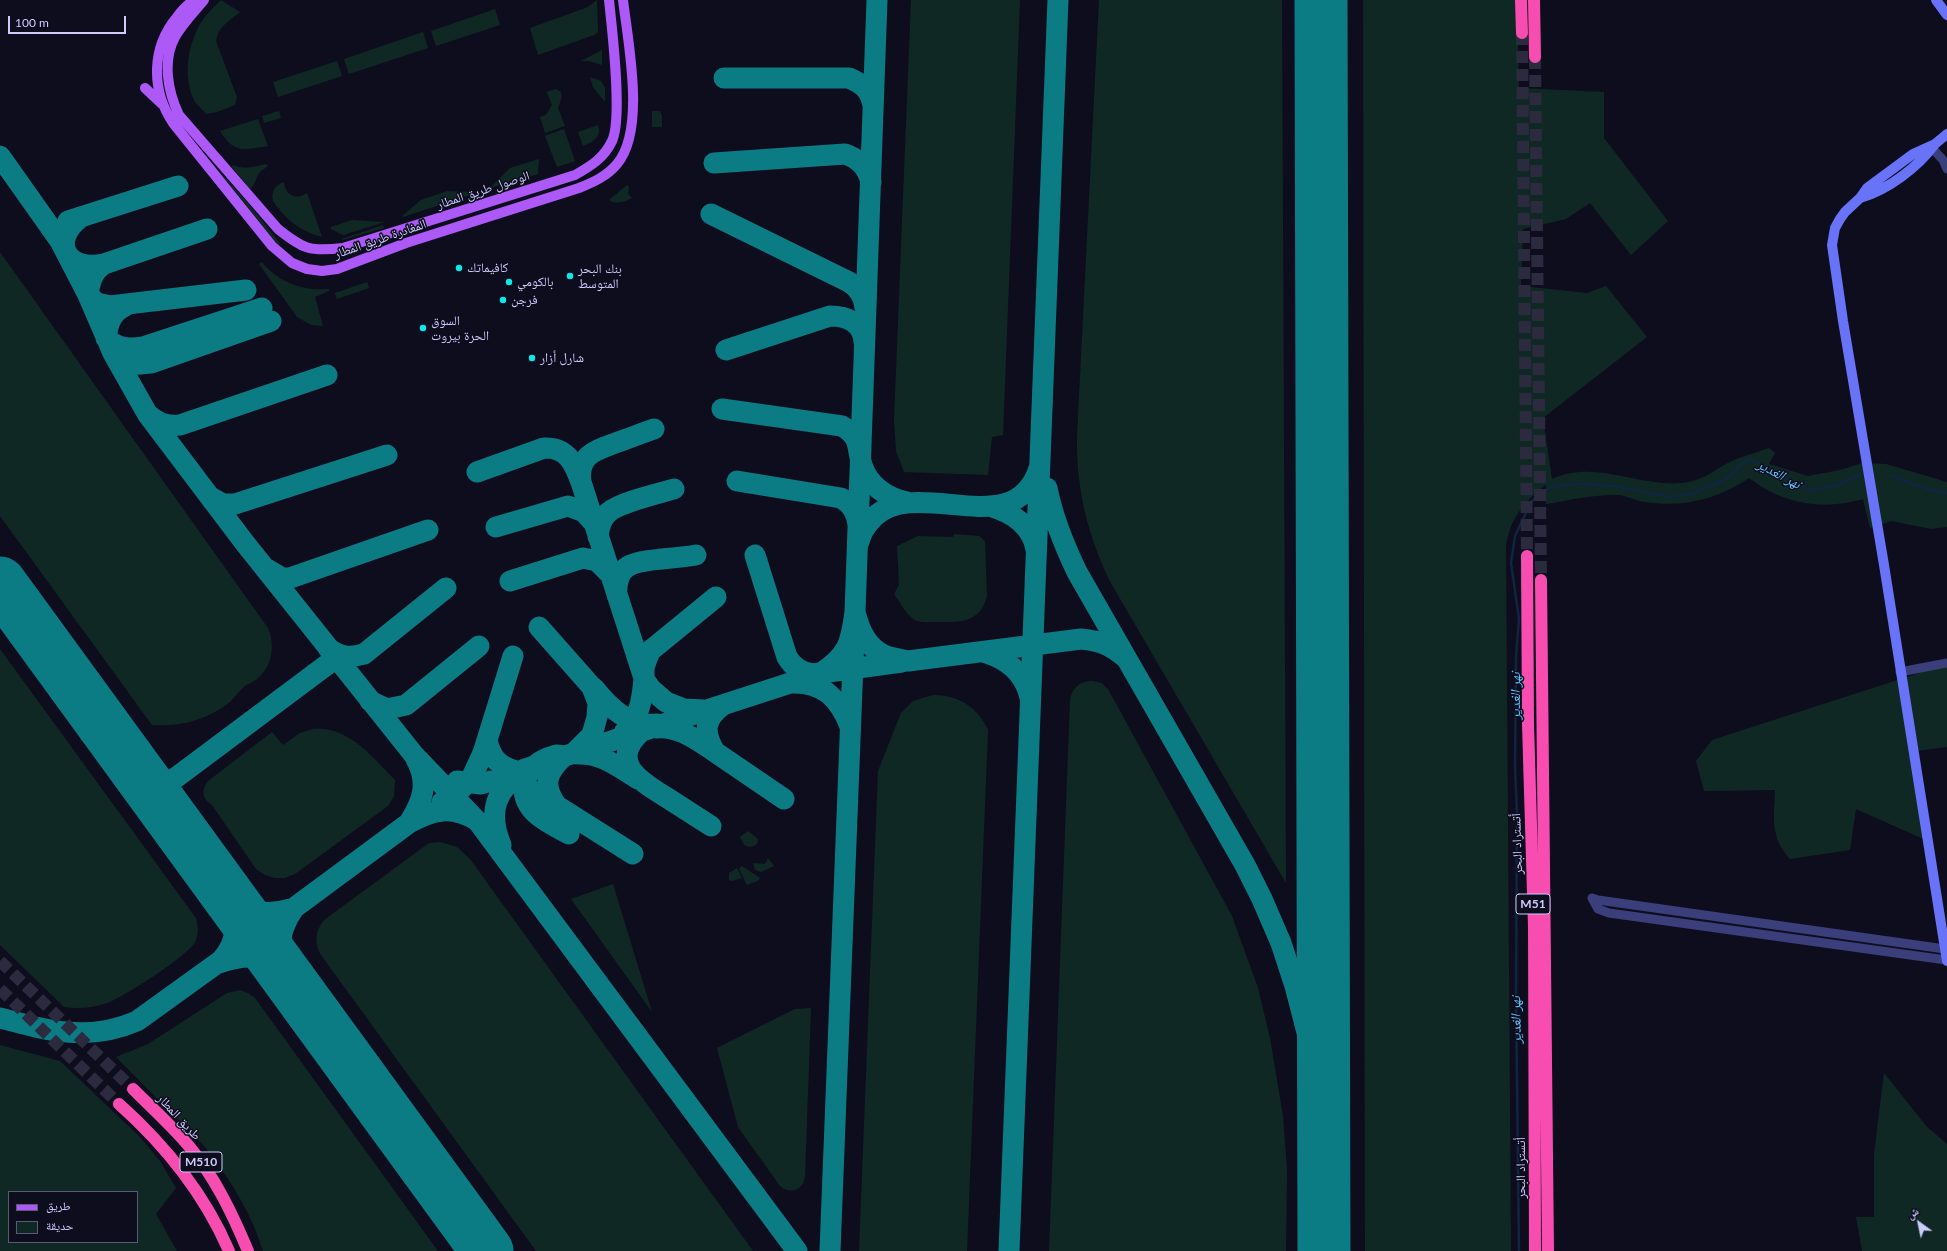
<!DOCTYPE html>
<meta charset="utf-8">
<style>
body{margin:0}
#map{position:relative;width:1947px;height:1251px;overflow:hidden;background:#0e0d1e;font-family:Lato,"Noto Naskh Arabic",sans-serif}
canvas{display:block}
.legend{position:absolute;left:8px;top:1191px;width:130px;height:52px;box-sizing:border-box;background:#0e0d1e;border:1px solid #5a5977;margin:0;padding:5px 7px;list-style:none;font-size:12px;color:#cdccfd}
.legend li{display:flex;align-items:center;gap:8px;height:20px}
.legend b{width:20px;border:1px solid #5a5977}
.north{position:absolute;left:1899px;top:1203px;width:40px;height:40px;-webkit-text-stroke:3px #0e0d1e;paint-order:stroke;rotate:327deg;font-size:11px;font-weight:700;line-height:16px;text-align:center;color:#cdccfd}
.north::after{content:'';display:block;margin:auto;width:14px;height:18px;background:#cdccfd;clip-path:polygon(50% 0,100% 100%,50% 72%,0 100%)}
.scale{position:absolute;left:8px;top:16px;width:118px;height:18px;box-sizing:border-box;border:2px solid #cdccfd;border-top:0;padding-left:5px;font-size:12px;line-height:14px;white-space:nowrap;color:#cdccfd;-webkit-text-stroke:3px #0e0d1e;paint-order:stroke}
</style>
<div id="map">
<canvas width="1947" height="1251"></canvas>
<ul class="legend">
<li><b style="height:5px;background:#ac59f7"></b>طريق</li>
<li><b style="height:11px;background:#102824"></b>حديقة</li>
</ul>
<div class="north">ش</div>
<div class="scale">100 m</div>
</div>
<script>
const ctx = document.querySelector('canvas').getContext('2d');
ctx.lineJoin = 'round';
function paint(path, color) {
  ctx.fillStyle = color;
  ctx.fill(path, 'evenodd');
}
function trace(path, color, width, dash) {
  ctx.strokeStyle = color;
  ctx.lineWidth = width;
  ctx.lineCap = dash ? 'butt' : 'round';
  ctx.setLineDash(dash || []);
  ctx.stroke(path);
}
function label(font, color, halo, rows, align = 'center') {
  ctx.font = font + ' Lato,"Noto Naskh Arabic",sans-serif';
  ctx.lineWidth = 3;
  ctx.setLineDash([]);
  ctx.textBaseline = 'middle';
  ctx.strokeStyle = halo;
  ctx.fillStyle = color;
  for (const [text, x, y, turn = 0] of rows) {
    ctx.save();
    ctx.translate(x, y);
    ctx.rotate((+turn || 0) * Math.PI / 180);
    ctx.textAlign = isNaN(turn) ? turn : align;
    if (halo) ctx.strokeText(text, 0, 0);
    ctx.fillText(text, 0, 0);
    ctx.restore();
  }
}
paint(new Path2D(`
 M221,0L240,12C229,21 218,27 216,41L237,97L235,105L217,112L206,114C203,110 198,106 195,102C183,80 187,48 199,26C204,16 213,8 221,0Z
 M597,0L598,32L594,35L538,55L530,28L588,7Z
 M911,0H1020L1003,435L992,437L988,475L904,472L896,451L894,420Z
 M1099,0H1282L1286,883L1112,585C1088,538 1076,489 1077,436Z
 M1363,0H1517L1519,88L1604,92V138L1668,221L1631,255L1590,203L1566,219L1523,229L1521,286L1587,293L1606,286L1647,337L1543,418L1552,479C1594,459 1638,487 1682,483C1701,481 1710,473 1726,464C1739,457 1755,453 1769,448L1775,453L1769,464L1808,476L1840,470L1862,463L1886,464L1947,482V527L1931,529L1891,521L1870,528L1863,499C1822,511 1783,504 1749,478C1718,499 1683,508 1645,502C1636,501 1628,496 1619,495C1594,494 1570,500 1546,504V485C1524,501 1510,519 1506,546L1511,1251H1365Z
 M495,9L500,25L436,46L431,31Z
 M423,32L428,48L349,74L344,59Z
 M602,50V65L589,61H581Z
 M337,61L342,76L278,97L273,82Z
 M590,77L601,81L605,88V102L593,87Z
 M556,89L561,92L562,96L558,108L565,126L545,133L540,117L546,115L552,105L548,95L546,92Z
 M279,111L281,118L264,123L262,116Z
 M652,111H660L662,116V127H652Z
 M258,119L268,146C244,150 234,154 220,131Z
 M598,125C602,137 593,142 583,146L578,132Z
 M564,129L575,161L557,167L545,136Z
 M539,159L538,174L490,188L510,168Z
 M266,164L268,166C265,169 263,169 260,172C256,176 255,186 250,189L232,167L233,165C244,170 254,167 266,164Z
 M218,170L249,204L279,242V246Z
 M284,182C285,195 296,201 307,193L322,237C301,232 285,219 273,201C271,192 275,185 284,182Z
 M627,185L629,187L628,194L632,198C625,202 615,205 609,200Z
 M447,191L472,192L473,194L403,217L402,216L421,200Z
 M352,220L385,222L343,235L331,229V227Z
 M383,225L384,228L343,240L342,239Z
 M0,252L268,628C275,645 273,665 258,678C254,682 249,683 245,686C239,691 235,697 230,702C207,720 180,727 152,725L0,516Z
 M262,262C279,283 303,291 329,289V291L315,297L323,326L311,325L297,317L259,264Z
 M367,282L369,288L337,299L335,293Z
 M954,534L979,536L985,541L987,596C980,624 959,622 936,622C929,622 920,623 915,620C905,614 901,603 894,594L899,585L897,546L918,536L953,537Z
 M0,649L196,918C198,926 199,934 195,942C188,956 122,998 107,1003C93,1008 79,1009 64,1007L0,945Z
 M1947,664V747L1917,751L1930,842L1856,809L1850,850L1790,859C1770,837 1774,818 1775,790L1704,791L1696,761L1712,740Z
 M1092,681L1101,683L1108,689L1232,916L1258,988L1270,1038L1283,1116L1287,1170L1286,1251H1049L1070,700C1072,688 1080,681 1092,681Z
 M933,695C958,695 978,707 988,730L967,1251H859L878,771L901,713L913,701Z
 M313,729C349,726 372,757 395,780L394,796L388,806L295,874L285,878H275L265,875L256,869L212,805C202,799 201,790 208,781L272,732L283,745L300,733Z
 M748,831L757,838L758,841L756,845L750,847L744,845L740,837Z
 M440,842L457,847L470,859L753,1251H536L321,955C314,943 315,931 324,920L429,843Z
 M768,858L774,866L761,872L755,870L753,863L765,864Z
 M742,866L760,878L758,881L747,885L739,869Z
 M737,868L742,878L732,881L729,880V873Z
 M613,884L652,1012L571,899Z
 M240,990L248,993L255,998L438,1251H263C251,1212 230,1179 205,1147L116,1057L148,1044L227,993Z
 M811,1008L805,1177C803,1190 790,1195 780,1186L738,1127L717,1048L795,1009Z
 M0,1045L60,1061L140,1137L160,1161L176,1188L156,1214L177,1251H0ZM9,1192H137V1242H9Z
 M1884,1073L1927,1127L1947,1144V1251H1862L1856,1217H1874V1154Z`), '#102824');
trace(new Path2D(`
 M1891,476L1930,490L1947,493
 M1519,1251L1516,993L1517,812L1515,767L1516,656L1519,619L1511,563L1515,536L1531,502L1543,491L1555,486L1582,484L1615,486L1670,497L1691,494L1726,479C1735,474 1740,460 1751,459L1809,490L1835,486L1859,475`), '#0e2641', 2.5);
trace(new Path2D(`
 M724,78H849C863,84 870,90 873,105
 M0,156L60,241L88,295L113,353L148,415L244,542L414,755L479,823L797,1251
 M714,163L845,154C860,159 867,168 871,182
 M711,214L849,282C859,288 864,296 865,308
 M80,218C50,241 66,272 104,264L207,229
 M68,221L178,186
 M104,264C92,272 90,282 88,295L97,303L110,306L246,290
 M127,305C112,312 108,322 106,338C119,349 128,349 143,347L262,308
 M726,350L830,316C846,316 863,322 864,342
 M113,353L129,365L151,363L271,321
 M722,409L842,426C862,438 856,447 862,465C868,485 887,498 907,502
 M150,416C160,424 167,426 180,425L327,375
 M477,472L544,448C567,447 574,463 581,482L643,675
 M737,481L841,498C852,504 857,513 858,525
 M581,482C577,454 597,450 618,442C630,438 642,433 654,429
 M1047,488C1053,518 1064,545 1077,572L1245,865L1262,899L1281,943L1295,986L1311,1048L1324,1136
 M209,496L223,504H235L387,455
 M992,507C1013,513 1033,527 1036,550
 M496,527L568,506L584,512L592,521
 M598,537C599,527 601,518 609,512C621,502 657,494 674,489
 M859,542C861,532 867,524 874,517C918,475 1015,545 1039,468
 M755,555L787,657C793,667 801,673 813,674L902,662
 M267,569L282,578H290L428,530
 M510,581L583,558L597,561L610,574
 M617,595C615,563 635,562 661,559C672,558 684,557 696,555
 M539,627L592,687L598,703L597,717L592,735L575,752
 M328,648C340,657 349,658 364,654L446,588
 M983,652C1007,659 1024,672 1030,697
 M792,683C824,682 839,699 850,726
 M594,688C610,708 629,727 657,724
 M370,701L387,709L406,705L479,646
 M723,705C704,719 703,732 715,752L784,799
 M703,710L684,709L666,702L651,689L644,679V667L650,651L716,597
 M656,728C679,726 697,740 715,752
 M625,731C640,716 642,700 644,679
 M642,731C606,763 643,783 669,799C683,808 697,817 711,826
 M487,740C491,758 499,767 517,771
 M578,754C602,753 618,767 638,779
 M556,755L564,756C546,773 542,785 557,806L524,786C528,768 538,760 556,755Z
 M457,781L481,784L491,781H509L524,786C523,813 549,823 569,834
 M154,794L336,658
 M442,802L457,793L471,779L483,753L513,656
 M557,806L633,854
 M409,823C423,801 429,783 416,759
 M501,845C487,811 496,789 525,769L821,673C848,655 851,643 855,612C859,629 866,647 884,655C890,658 901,659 908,661L1081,639C1101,641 1110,645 1126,658
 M206,866C231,897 246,922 290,909
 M230,899C240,922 237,944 219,963C257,950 270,957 295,987C290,979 283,970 281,961C277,942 283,924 294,908L409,823C433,810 451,805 476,820
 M0,1018C49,1031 89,1042 137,1021L291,910
 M830,1251L855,612L877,0
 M1009,1251L1058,0`), '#0c7c84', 21);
trace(new Path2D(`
 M1321,0L1324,1251
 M0,583L487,1251`), '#0c7c84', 53);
trace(new Path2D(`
 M1522,33L1527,556
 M1535,57L1541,580
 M0,961L133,1089
 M0,989L119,1104`), '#2b2a3f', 12, [12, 6]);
trace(new Path2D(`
 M1932,148L1943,160L1947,169
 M1900,672L1947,663
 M1592,898L1598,909L1609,913L1946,960
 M1592,898L1598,900L1945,949`), '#3a3e7b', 9);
trace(new Path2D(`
 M1936,0L1947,15
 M1947,134L1935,144L1913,154L1867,188L1860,198L1845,212L1840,219L1835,228L1832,245L1843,321L1884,565L1947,961
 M1860,198C1888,190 1918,167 1935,144`), '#6873f8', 10);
trace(new Path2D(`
 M195,0C187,4 182,10 177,17C151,48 151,90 173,123L272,246L292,263L307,269L322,271L337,269L406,243L579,188C594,182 607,176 617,164C646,130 628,42 623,0
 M204,0C194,12 183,23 175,37C162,61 168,92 179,115L278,229C303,249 310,252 343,248L575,175C591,166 604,158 612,141C623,118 612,29 609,0
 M145,88L162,104`), '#ac59f7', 10);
trace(new Path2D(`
 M1521,0L1522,33
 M1534,0L1535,57
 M1527,556L1528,724L1534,927L1535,1251
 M1541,580L1548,1251
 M133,1089C151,1107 171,1125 188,1145C215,1177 232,1213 248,1251
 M119,1104C165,1145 204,1193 229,1251`), '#f74db0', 12);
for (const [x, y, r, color] of [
 [459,268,4,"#0beaea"],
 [570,276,4,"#0beaea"],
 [509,282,4,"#0beaea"],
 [503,300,4,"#0beaea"],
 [423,328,4,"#0beaea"],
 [532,358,4,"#0beaea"]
]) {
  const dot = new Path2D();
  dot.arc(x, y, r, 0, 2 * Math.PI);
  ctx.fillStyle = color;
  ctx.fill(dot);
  trace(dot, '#0e0d1e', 1.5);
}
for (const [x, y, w] of [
 [1533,904,34],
 [201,1162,42]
]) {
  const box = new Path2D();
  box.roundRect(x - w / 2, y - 10, w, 20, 3);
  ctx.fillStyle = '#0e0d1e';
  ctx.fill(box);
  trace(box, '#cdccfd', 1);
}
label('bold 12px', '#cdccfd', null, [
 ["M51",1533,904],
 ["M510",201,1162]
]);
label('13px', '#cdccfd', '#0e0d1e', [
 ["الوصول طريق المطار",483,190,-18],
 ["المغادرة طريق المطار",380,239,-19],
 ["أتستراد البحر",1517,844,-92],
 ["طريق المطار",179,1117,47],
 ["أتستراد البحر",1521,1168,-90]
]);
label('13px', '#cdccfd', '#0e0d1e', [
 ["كافيماتك",467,268],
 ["بنك البحر",578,269],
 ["المتوسط",578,284],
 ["بالكومي",517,282],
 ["فرجن",511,300],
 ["السوق",431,321],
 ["الحرة بيروت",431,336],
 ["شارل أزار",540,358]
], 'left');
label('italic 14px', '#5fc1f8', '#0e0d1e', [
 ["نهر الغدير",1779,474,28],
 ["نهر الغدير",1515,696,-90],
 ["نهر الغدير",1516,1020,-91]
]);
</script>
